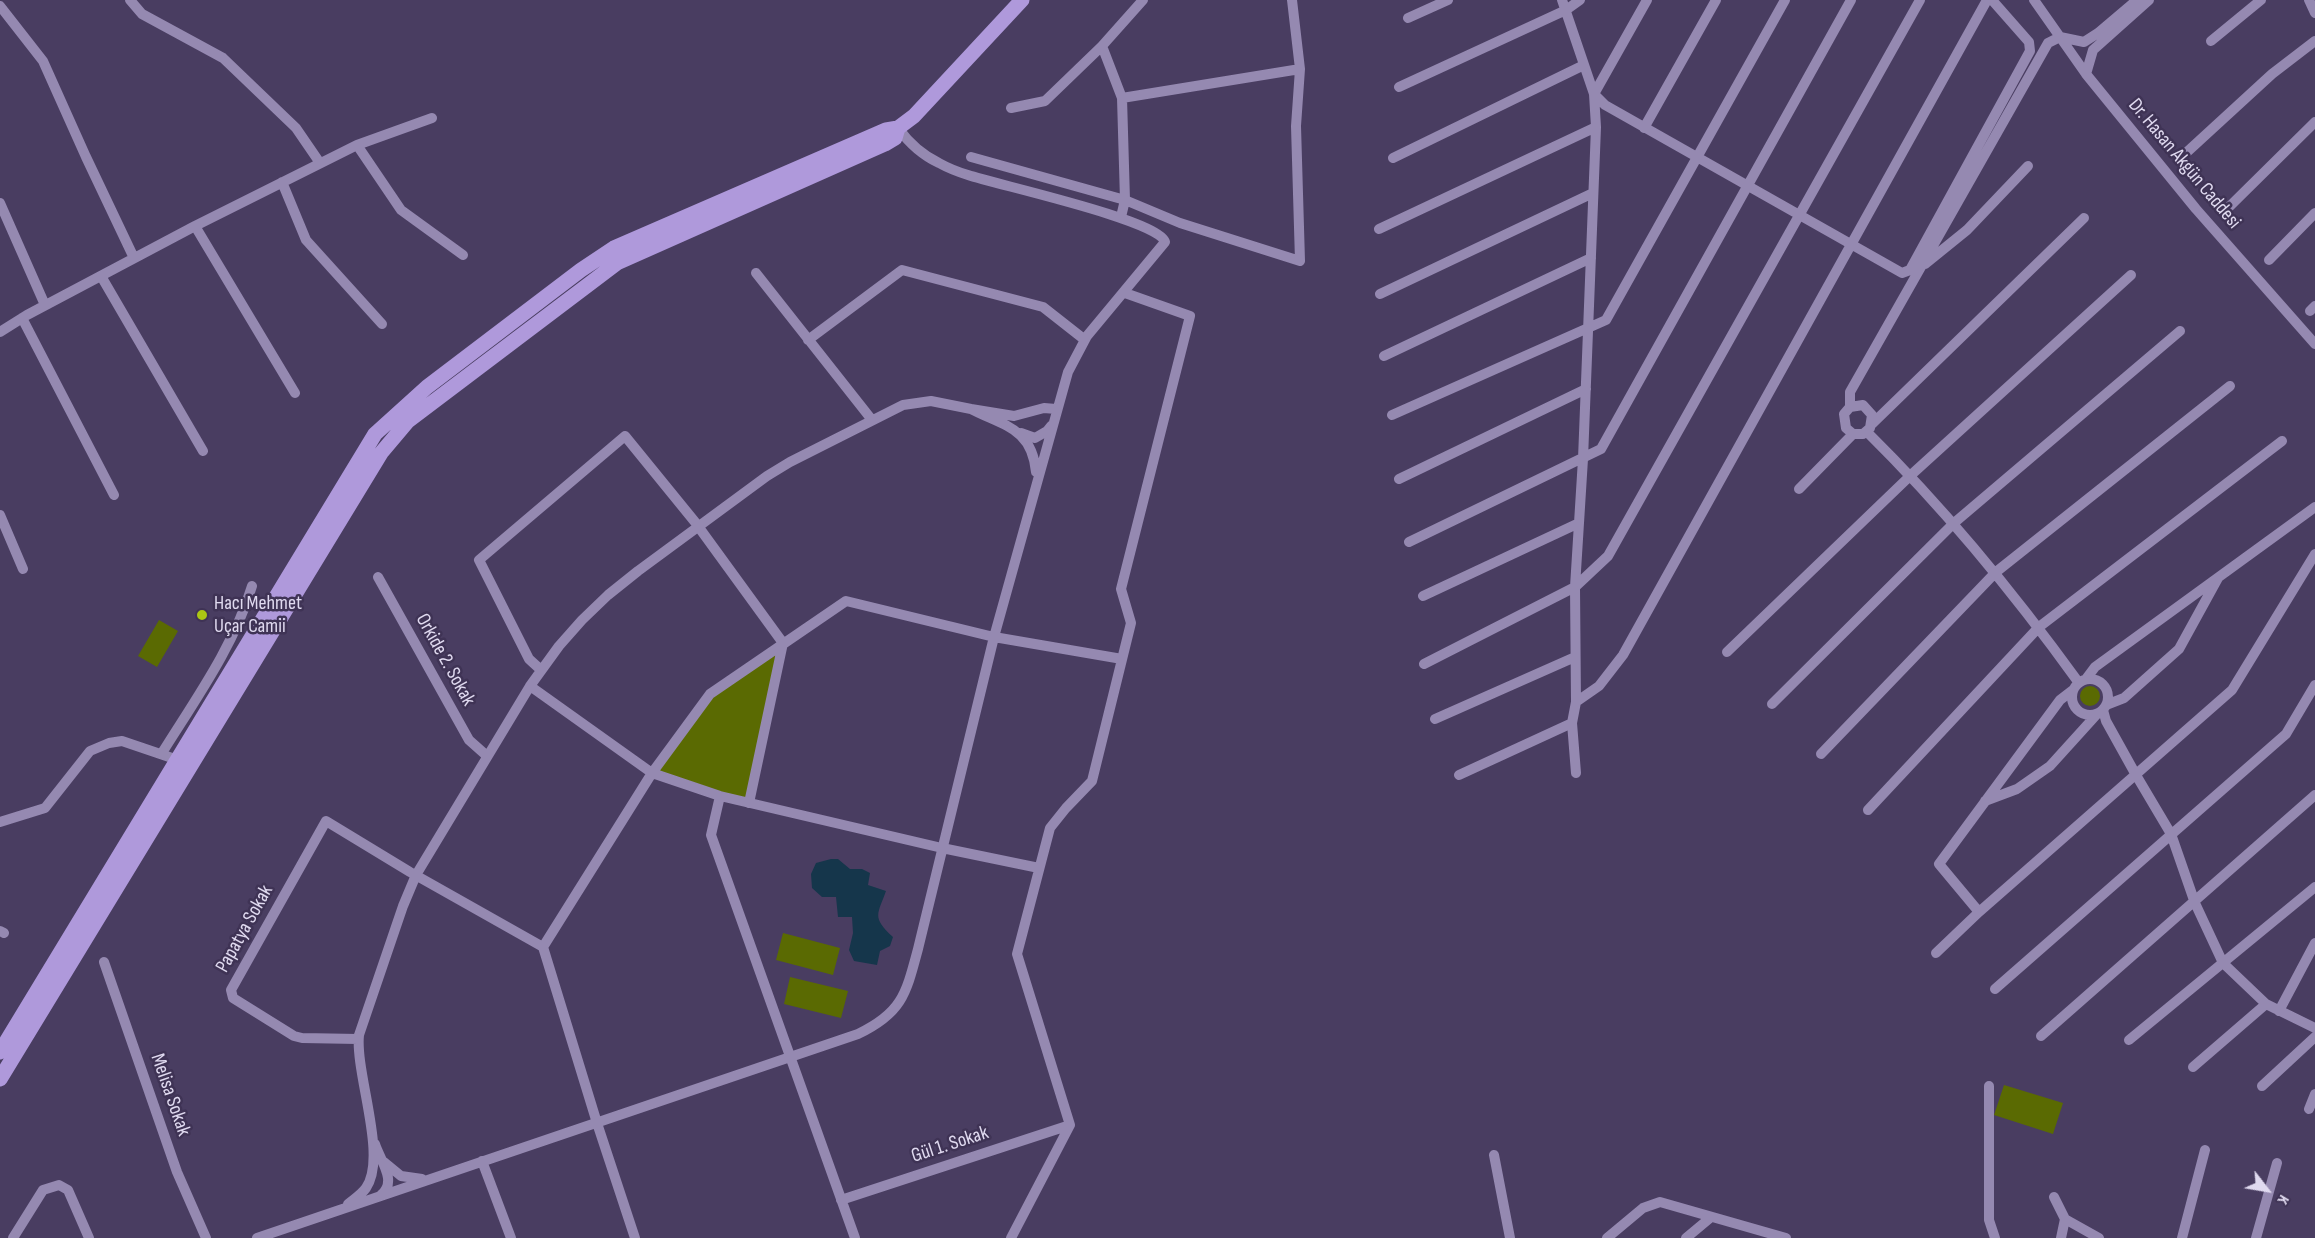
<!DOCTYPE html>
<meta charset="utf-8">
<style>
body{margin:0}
#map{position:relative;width:2315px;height:1238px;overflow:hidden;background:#493d61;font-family:"Sofia Sans Condensed",sans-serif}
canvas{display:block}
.north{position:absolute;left:2237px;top:1160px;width:60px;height:60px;-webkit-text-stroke:4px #3f3355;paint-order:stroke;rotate:121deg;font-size:16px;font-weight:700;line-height:24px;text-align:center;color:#e0daf0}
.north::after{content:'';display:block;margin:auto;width:21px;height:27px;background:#e0daf0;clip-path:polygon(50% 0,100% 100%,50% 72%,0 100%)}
</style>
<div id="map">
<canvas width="2315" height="1238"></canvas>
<div class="north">K</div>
</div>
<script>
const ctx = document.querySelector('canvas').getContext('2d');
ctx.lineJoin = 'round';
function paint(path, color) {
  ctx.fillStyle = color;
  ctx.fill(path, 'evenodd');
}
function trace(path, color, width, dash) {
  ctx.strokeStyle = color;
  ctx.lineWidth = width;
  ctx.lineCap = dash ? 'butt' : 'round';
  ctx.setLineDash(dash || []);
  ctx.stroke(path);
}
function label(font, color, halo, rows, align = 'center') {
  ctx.font = font + ' "Sofia Sans Condensed",sans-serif';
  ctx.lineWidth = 5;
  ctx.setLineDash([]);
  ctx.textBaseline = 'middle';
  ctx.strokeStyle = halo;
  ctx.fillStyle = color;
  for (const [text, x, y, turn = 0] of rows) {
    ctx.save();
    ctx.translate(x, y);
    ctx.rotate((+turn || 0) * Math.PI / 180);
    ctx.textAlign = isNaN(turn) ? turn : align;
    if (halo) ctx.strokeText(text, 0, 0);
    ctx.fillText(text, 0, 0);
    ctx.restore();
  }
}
paint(new Path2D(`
 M159,620L178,631L157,667L138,656Z
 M783,643L749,803L652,773L710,694Z
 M2080 696a10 10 0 1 1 20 0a10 10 0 1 1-20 0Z
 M783,933L840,948L833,975L776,960Z
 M790,977L848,991L841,1018L784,1004Z
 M2004,1085L2063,1103L2053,1134L1994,1115Z`), '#5a6a02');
paint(new Path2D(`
 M831,859H838L850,869H862L870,873L868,885L886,891C878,914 871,917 893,937L890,946L880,951L877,965L854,961L849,950L853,933L852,917H838L836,897H822L812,888L811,874L816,863Z`), '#15364b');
trace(new Path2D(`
 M130,0L142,14L223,58L296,128L320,163
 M1562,0L1594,94L1596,127L1583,459L1575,587L1576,702L1572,723L1576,773
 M1647,0L1594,94L1605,105L1902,273L1910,270L2030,51L2029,42L1992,0
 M2034,0L2086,74L2196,209L2315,344
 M2309,0L2315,13
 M0,6L43,61L86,157L134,258
 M1408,18L1448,0
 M2211,41L2261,0
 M2086,74L2093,50L2149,0
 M1399,87L1566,10L1580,0
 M1122,98L1300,69
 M1011,108L1045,101L1102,46
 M1644,128L1716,0
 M357,145L401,210L463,255
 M2187,152L2272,74L2315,41
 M971,157L1125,200L1180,223L1300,261L1296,126L1300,69L1292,0
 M1393,158L1584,65
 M282,182L306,240L382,324
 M0,203L45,305
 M2228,208L2315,122
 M1121,217L1125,200L1122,98L1102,46L1143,0
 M195,226L295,393
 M1379,229L1596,127
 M2269,260L2315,213
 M1925,264L1967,230L2028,166
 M756,273L872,420
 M101,276L203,451
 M1380,294L1593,193
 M2310,311L2315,306
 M22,318L114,495
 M0,332L27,315L195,226L357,145L432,118
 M808,340L902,270L1043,307L1085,340
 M1384,356L1591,258
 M1850,407V392L2048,43L2060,37L2084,42L2098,33L2137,0
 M1392,415L1606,320L1785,0
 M1872,424L2084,218
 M1867,432C1946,510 2014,593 2079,683
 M1021,433L1035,438L1047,431L1051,426
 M1036,472C1032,428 1004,426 971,409L1014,416L1044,408L1056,409
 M1399,479L1586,389
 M1799,489L1853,434H1863L1870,428L1872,415L1863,405L1850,407L1844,414L1846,428L1853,434
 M0,515L23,569
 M1409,542L1601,449L1851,0
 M378,577L469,740L487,756
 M1423,596L1579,523
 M1727,652L1911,475L2131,275
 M1424,664L1575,587L1608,556L1920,0
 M541,670L529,659L479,560L625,436L695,522L783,643L749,803
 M2086,679L2095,667L2315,507
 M2072 697a18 18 0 1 1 36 0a18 18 0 1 1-36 0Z
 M530,686L652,773L720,796L942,848L1039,868
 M1576,702L1599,686L1623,655L1987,0
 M1772,704L1954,523L2180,331
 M2106,705L2124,698L2179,649L2218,578
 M2103,710L2106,721L2136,775L2171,834L2195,903L2223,963L2266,1004L2315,1028
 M1435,719L1575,657
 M162,753C195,700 234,646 252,586
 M1821,754L1996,572L2230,386
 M1459,775L1572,723
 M720,796L711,835L855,1238
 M1985,801L2017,789L2050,766L2098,713
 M1868,810L2039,627L2282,441
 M0,822L45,808L90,751L109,743L122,741L178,760
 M1979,912L1939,864L2060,700L2073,690
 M0,931L4,933
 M1936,953L1979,912L2232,690L2315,554
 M104,962L177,1172L206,1238
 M1995,989L2286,734L2315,685
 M2279,1011L2315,943
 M2041,1036L2315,795
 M358,1039L302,1038L294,1036L233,998L231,990L326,821L410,872L543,947
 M2129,1040L2315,887
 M2193,1067L2266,1004
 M1989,1086V1220L1995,1238
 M2262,1086L2315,1037
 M2309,1109L2315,1094
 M375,1144C380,1160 398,1182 381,1195
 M1494,1155L1510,1238
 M482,1161L511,1238
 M384,1162L401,1176L422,1179
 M2054,1197L2065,1219L2061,1238
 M841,1200L1070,1125
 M348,1204C354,1199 361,1195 366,1188C388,1156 355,1074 359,1035L403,906L416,875L530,686L559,646L582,620L608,595L638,571L767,476L790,462L903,405L931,401L971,409
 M2065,1219L2099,1238
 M13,1238L43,1190L59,1185L68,1190L89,1238
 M257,1238L858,1034C902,1013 906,994 918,949L994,637L1068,372L1087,336L1165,242C1159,220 998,185 968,175C958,172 948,168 939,163C922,155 909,143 898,128
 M635,1238L597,1123L543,947L652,773L710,694L846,601L994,637L1122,659
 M1011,1238L1070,1125L1017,954L1050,828L1066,808L1092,781L1131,623L1121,589L1190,316L1125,293
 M1607,1238L1643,1208L1660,1202L1786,1238
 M1686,1238L1710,1218
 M2182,1238L2205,1150
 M2256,1238L2277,1163`), '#9589b1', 10);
trace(new Path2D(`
 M0,1052L375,434L427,387L581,270L614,248L886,130L898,128L914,116L1022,0
 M0,1079L381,453L408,421L617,263L885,144L895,138L898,128`), '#af99db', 15);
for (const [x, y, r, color] of [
 [202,615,6,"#abc614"]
]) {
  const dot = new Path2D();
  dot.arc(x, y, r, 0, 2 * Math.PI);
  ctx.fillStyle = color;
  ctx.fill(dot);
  trace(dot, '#3f3355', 2);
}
label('20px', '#e0daf0', '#3f3355', [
 ["Dr. Hasan Akgün Caddesi",2184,164,50],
 ["Orkide 2. Sokak",445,660,61],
 ["Papatya Sokak",245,929,-61],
 ["Melisa Sokak",170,1095,71],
 ["Gül 1. Sokak",950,1145,-18]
]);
label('20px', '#e0daf0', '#3f3355', [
 ["Hacı Mehmet",214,604],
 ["Uçar Camii",214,627]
], 'left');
</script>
